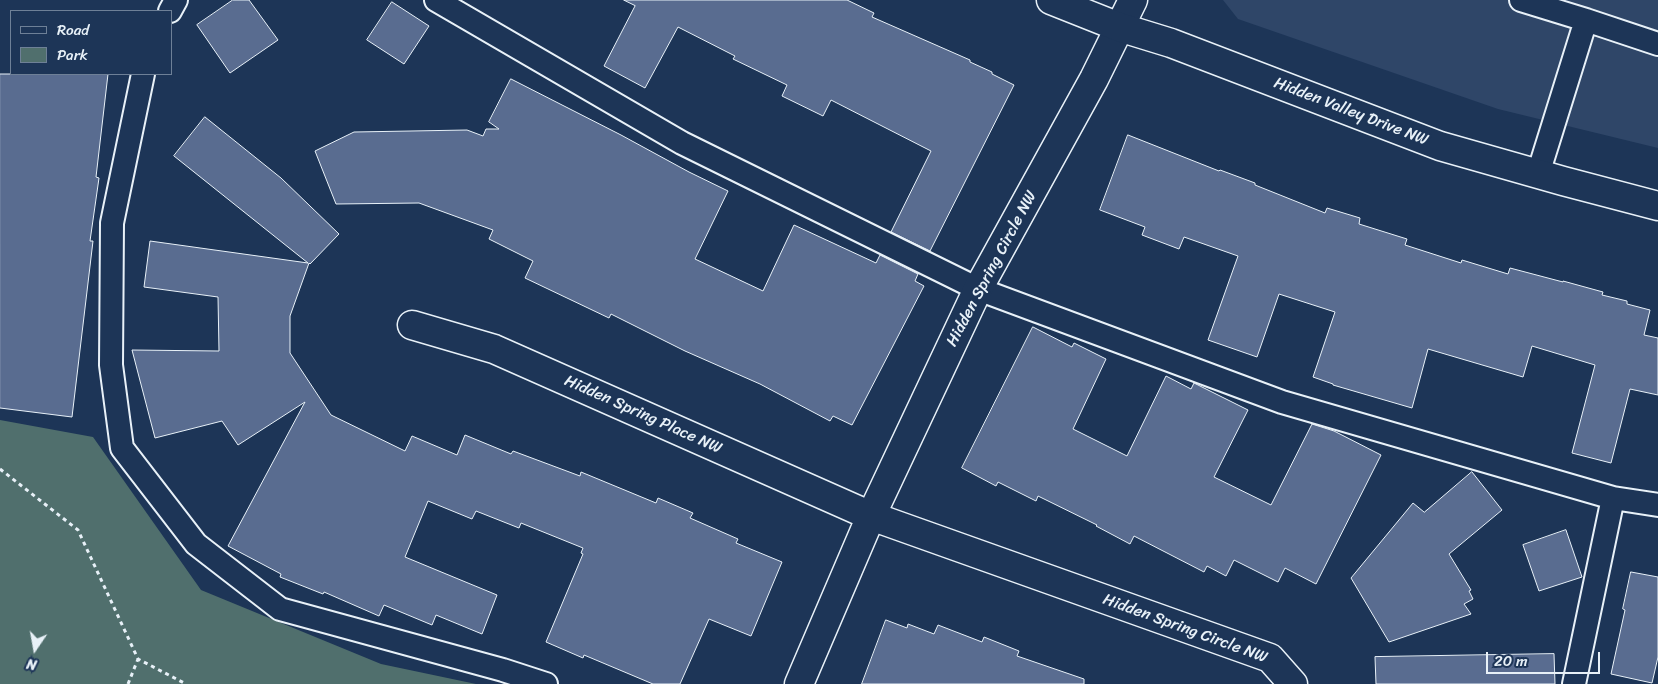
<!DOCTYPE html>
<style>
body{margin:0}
#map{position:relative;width:1658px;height:684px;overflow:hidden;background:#1d3557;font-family:Sriracha,sans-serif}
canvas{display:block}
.legend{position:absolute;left:10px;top:10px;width:162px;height:65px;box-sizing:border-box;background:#1d3557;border:1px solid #6e8097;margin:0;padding:6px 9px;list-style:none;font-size:15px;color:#e8f1f8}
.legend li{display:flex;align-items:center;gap:10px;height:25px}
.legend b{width:25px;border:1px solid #6e8097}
.north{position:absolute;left:10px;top:624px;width:50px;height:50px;-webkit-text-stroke:4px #1d3557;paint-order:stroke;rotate:192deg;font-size:14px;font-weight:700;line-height:20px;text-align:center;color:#e8f1f8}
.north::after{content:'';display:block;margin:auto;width:18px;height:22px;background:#e8f1f8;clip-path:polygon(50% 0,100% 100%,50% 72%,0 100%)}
.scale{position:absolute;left:1486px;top:652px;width:114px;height:22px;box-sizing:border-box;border:2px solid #e8f1f8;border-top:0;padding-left:6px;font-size:15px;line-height:18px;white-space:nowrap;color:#e8f1f8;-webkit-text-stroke:4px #1d3557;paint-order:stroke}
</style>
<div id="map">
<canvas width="1658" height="684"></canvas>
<ul class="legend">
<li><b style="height:6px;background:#1d3557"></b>Road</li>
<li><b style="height:14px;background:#506f6d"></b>Park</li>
</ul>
<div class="north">N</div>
<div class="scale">20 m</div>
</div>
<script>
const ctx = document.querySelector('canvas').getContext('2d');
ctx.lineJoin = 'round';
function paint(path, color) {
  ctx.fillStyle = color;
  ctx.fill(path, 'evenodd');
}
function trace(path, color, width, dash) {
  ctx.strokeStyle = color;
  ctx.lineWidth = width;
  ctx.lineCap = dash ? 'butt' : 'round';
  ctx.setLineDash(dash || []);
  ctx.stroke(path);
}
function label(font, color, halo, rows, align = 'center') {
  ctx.font = font + ' Sriracha,sans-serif';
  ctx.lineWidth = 4;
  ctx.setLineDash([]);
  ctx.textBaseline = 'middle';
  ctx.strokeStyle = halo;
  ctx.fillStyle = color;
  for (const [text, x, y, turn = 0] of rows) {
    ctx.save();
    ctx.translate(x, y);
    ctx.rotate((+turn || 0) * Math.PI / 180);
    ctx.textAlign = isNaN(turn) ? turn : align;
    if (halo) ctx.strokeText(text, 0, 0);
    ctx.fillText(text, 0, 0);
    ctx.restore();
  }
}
paint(new Path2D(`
 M1223,0H1658V148L1498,109L1238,19Z`), '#2f4668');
paint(new Path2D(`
 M0,420L93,437L201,590L381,664L476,684H0Z`), '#506f6d');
const building = new Path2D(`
 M233,0H249L278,40L230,73L197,25Z
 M624,0H847L874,13L872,17L970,60V62L992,72V74L1014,85L930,251L891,232L931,151L831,100L823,116L782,96L787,85L733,59L735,56L678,27L645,88L604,66L635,6Z
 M392,2L429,26L404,64L367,40Z
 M0,74H108L96,177L99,178L90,241H93L72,417L0,408Z
 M511,79L621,135L689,172L728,191L695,259L763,291L794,225L876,263L880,255L918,274L915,281L924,286L852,425L833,416L830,421L760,384L685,351L611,314L609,318L525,278L533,261L489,239L493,230L419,203L336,204L315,151L354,132L467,130L483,136L486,129H499L489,122Z
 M205,117L281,178L339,234L310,264L309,263L290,316V353L331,415L405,451L412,436L457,455L465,435L511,454L513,451L580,476L581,472L656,503L658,498L693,513L690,518L738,539L736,543L782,562L751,636L709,619L680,684H653L584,655L583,658L546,642L583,554L581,553L583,548L521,523L519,528L476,511L472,519L428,501L405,557L497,595L482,634L436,615L432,625L384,605L379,616L324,592L323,594L280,577L281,574L228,546L305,402L238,445L222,421L155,438L132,350L219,351L218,297L144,287L150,241L308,263L174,156Z
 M1128,135L1219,171L1220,170L1255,183V185L1325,213L1327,208L1360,218L1359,224L1407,239L1405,245L1461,263L1462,260L1508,274L1510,268L1563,282V281L1603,292L1602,295L1627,301V304L1650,310L1644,335L1658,338V395L1630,389L1611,463L1572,453L1595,365L1532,346L1523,377L1428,349L1412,408L1333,385V384L1313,377L1335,312L1279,294L1257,357L1208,340L1238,256L1184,237L1179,249L1142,235L1145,227L1100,210Z
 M1033,327L1072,347L1074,343L1106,359L1073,429L1127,456L1166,376L1191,389L1194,383L1248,410L1214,477L1271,505L1312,424L1334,431L1381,455L1316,584L1285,568L1278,582L1234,560L1226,576L1207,566L1204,572L1134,536L1130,544L1096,526L1097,525L1038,496L1036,501L998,482L996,486L962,468Z
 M1472,472L1502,510L1449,554L1471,590L1469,591L1473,599L1464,604L1471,614L1389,642L1351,578L1413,503L1424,512Z
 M1566,530L1582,577L1539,591L1523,545Z
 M1631,572L1658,577V657L1652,683L1611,674L1625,610L1623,609Z
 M886,620L907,628L908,624L934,634L938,625L982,642L984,637L1019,651L1017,656L1084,679V684H862Z
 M1554,654L1555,684H1376L1375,657Z`);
paint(building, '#596c90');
trace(building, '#e8f1f8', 1);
const lane = new Path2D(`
 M436,0L682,143L978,289L1282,402L1613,498L1658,505
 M1521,0L1586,20L1538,174
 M170,11L176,0
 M1586,20L1658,44
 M143,74L112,223L111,365L122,448L196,544L280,609L503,670L546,684
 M1574,684L1613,498`);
const street = new Path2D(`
 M412,325L494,349L871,516L1270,658L1293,684
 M799,684L871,516L978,289L1094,79L1133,0`);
const secondary = new Path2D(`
 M1051,0L1119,27L1171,43L1440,146L1563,181L1658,206`);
trace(lane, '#e8f1f8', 26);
trace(street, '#e8f1f8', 31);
trace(secondary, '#e8f1f8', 31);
trace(new Path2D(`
 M0,469L78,530L138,659L186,684
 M128,684L138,659`), '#e8f1f8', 3, [4, 4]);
trace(lane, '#1d3557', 22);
trace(street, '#1d3557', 28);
trace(secondary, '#1d3557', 28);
label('16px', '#e8f1f8', '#1d3557', [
 ["Hidden Valley Drive NW",1351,112,21],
 ["Hidden Spring Circle NW",992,269,-62],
 ["Hidden Spring Place NW",643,415,24],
 ["Hidden Spring Circle NW",1185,629,20]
]);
</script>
